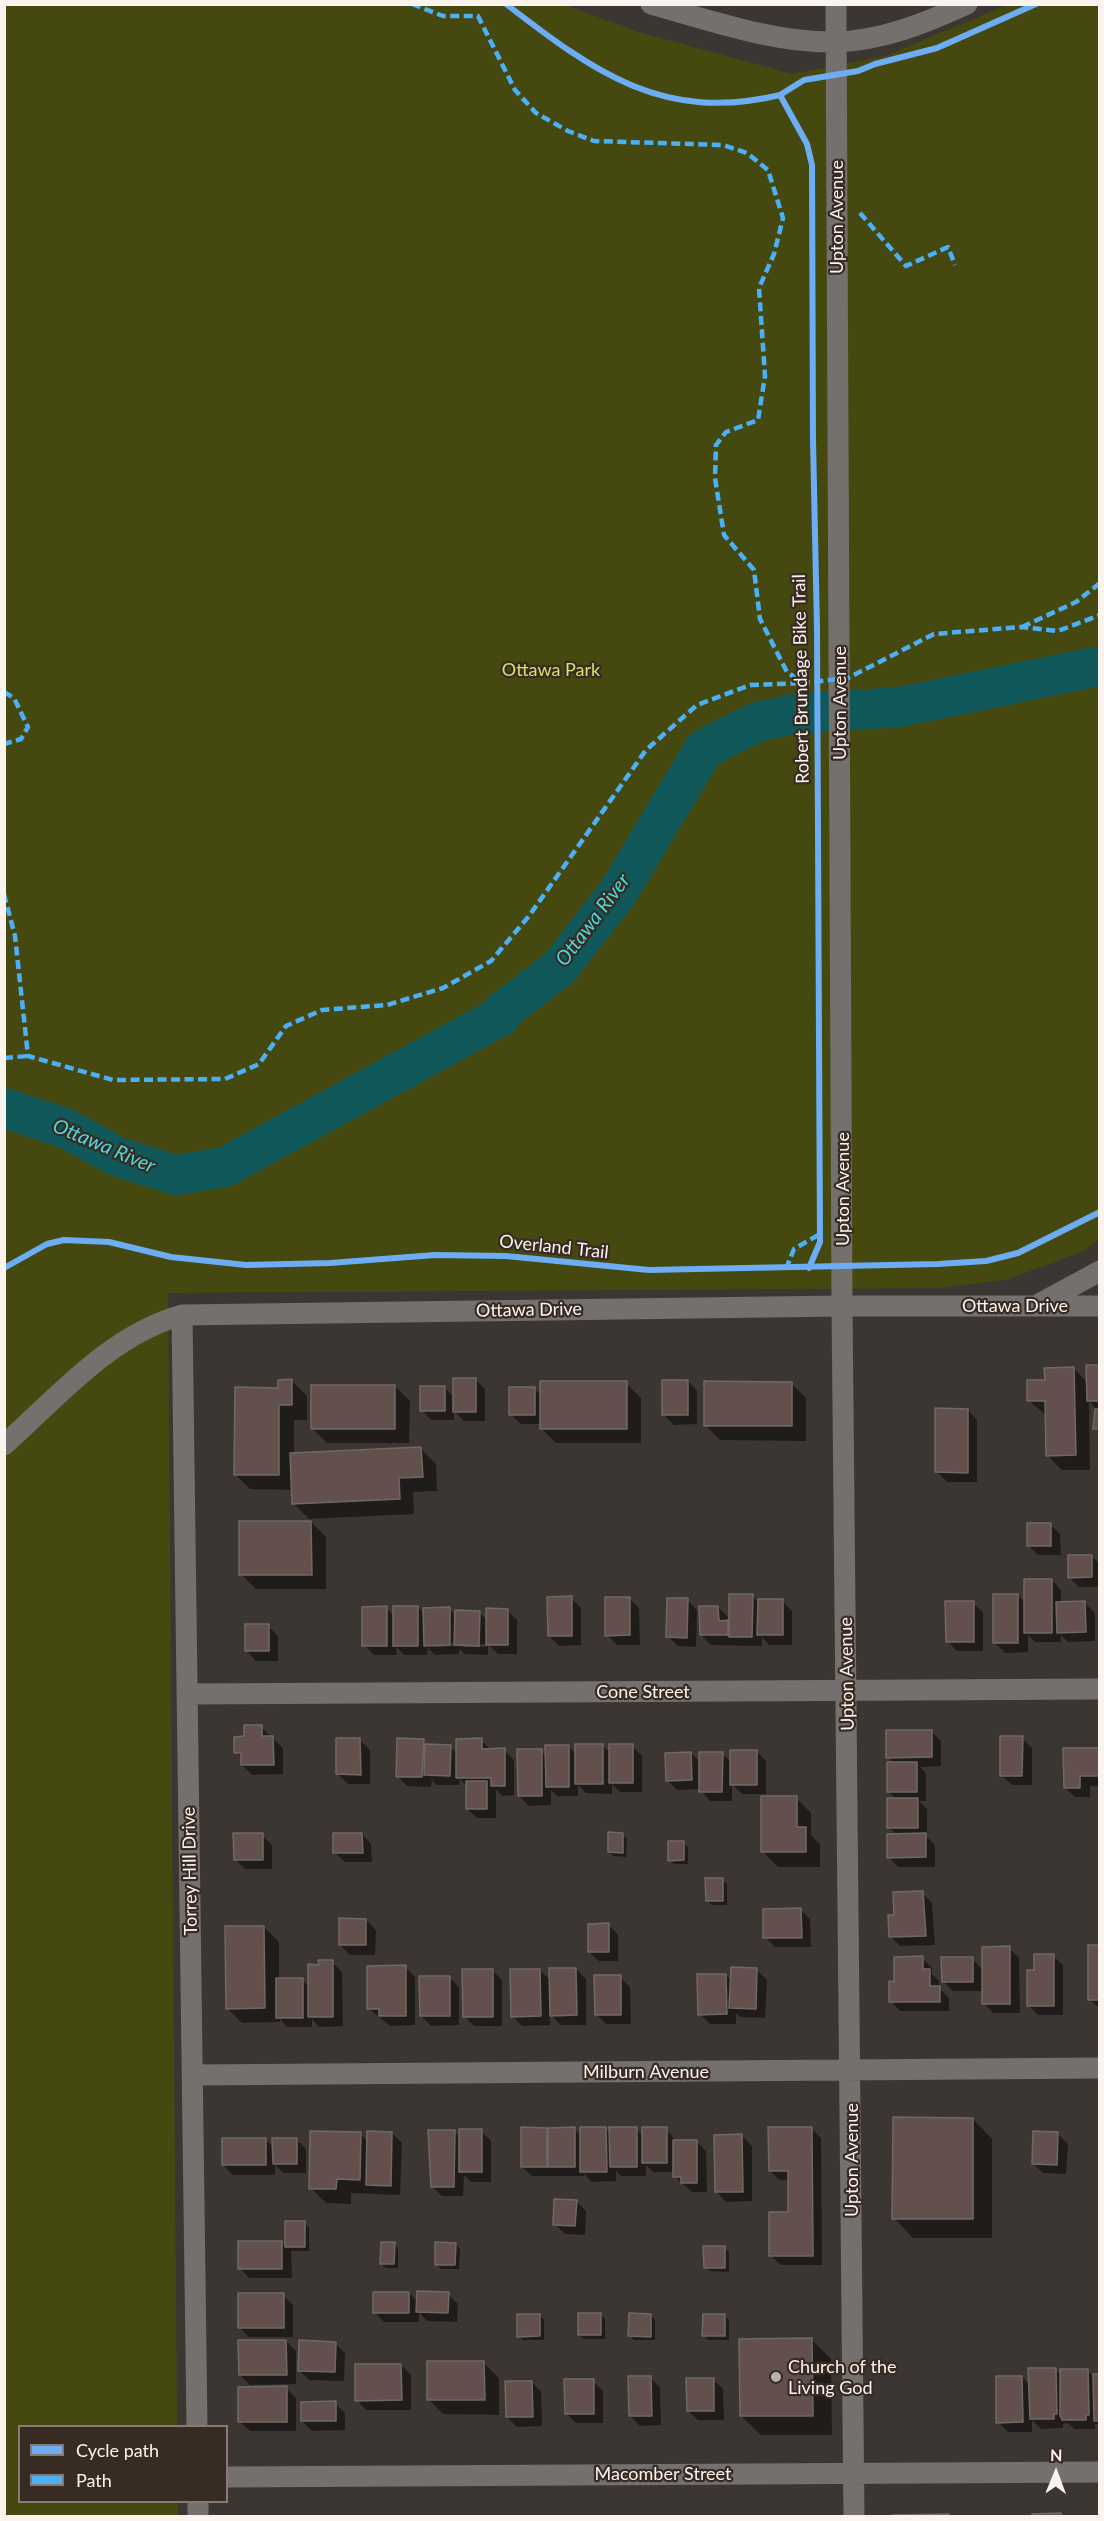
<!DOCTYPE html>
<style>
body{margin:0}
#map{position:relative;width:1104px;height:2521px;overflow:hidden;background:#3c3632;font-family:Lato,sans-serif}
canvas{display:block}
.frame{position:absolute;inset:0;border:6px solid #fbf3ee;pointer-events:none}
.legend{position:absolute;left:18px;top:2425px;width:210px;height:78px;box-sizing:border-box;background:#372b23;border:2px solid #857b74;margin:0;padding:8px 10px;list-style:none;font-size:18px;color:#fbf3ee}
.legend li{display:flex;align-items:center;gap:12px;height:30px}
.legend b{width:30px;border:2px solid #857b74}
.north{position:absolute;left:1026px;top:2443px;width:60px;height:60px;-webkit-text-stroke:4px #372b23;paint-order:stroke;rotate:1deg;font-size:16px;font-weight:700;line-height:24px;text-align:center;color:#fbf3ee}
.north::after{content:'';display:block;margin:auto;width:21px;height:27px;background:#fbf3ee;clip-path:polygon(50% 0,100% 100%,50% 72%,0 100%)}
</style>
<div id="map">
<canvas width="1104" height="2521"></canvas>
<div class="frame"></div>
<ul class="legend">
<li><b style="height:8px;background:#6dadf4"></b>Cycle path</li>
<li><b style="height:8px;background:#4cb0f7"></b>Path</li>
</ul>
<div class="north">N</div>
</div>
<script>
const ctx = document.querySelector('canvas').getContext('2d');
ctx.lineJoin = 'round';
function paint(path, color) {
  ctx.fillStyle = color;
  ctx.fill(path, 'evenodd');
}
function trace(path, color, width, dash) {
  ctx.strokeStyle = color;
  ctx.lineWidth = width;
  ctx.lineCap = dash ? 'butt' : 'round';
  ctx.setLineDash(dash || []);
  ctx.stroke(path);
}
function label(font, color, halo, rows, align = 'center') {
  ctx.font = font + ' Lato,sans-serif';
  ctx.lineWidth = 4.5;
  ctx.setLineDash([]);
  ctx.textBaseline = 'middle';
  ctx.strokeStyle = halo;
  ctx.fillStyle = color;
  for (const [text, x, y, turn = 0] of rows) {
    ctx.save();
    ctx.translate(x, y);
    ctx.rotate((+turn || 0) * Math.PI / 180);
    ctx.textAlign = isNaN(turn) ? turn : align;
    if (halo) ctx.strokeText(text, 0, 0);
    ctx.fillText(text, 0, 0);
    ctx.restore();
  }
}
paint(new Path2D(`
 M5,5H566L635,31L792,74L885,56L1007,5H1099V1240L1083,1251L1006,1280L937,1288L168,1293L177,2426H20V2502H178V2516H5Z`), '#46490f');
paint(new Path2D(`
 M1100,1366V1433L1095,1428L1096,1409L1089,1401L1090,1470H1062L1047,1455V1416L1029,1401L1046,1382L1074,1369L1088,1383Z
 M475,1379L485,1389V1421H464L454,1411V1420H431L422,1410L444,1387L455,1398Z
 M292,1381L307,1396V1420H294V1454L421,1449L436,1464L437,1491L413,1492L414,1514L309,1519L294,1504L293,1490L250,1489L235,1474L280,1389Z
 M688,1381L697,1391V1424L674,1425L664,1415Z
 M626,1383L641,1398V1443H556L541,1428V1424H521L511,1415L534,1388L541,1396Z
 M791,1383L806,1398V1441L720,1440L705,1425Z
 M395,1386L410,1401L409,1443H327L312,1428Z
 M968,1410L977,1420V1482H947L937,1472Z
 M311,1522L326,1537V1589H256L241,1574Z
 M1051,1525L1060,1534L1061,1555H1038L1029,1546Z
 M1091,1556L1100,1564V1587H1079L1069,1577Z
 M1052,1580L1061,1590V1603H1085L1095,1613V1641L1068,1642L1061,1635V1642H1035L1028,1635V1652L1005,1653L995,1643L1018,1595L1025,1603Z
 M752,1596L757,1601H782L792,1611V1645H769L762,1637V1646L711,1645L701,1635L718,1607L728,1617V1626H731Z
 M571,1598L581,1608V1645L559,1646L549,1636Z
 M630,1599L639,1608L640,1645H617L607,1635Z
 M687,1600L697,1610L696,1647L678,1646L668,1636Z
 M973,1603L983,1612V1651H957L947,1641Z
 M418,1607L424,1614L449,1609L456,1616L479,1612L488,1621L507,1610L517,1620V1654H498L488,1644V1655L465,1654L459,1649V1654L435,1655L428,1648L427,1655H404L396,1647L397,1655H374L364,1645L386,1608L395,1616ZM458,1643V1646L433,1647V1644ZM463,1644H486V1647H463Z
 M268,1626L278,1636V1661H256L247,1651Z
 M261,1727L283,1748V1774L252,1775L242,1765V1758L236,1752L245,1738Z
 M931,1731L941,1741V1766L920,1767L926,1773V1801H919L927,1809V1837L935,1845V1867H898L889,1857L897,1835L889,1827L896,1799L888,1791L894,1763L888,1757Z
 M1022,1738L1032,1748V1785H1012L1002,1776Z
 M360,1740L370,1750V1784H348L338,1774Z
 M481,1740L491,1750H504L514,1760V1795L502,1796L496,1789V1818H477L467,1809V1787L460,1779L459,1785H436L432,1780L431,1787L407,1786L397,1776L423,1741L428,1746L450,1747L458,1754Z
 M602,1745L610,1753L632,1746L642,1756V1792H620L612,1784V1794L586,1793L578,1785V1796H557L551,1790V1805L529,1806L519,1796L541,1751L547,1757L568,1746L577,1755Z
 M1100,1749V1786H1090V1797H1075L1065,1788Z
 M756,1751L766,1761V1794H742L732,1784V1801H710L700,1789L677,1790L667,1780L691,1753L701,1763L722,1754L732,1763Z
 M796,1798L811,1813V1835L820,1844V1867H778L763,1852Z
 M362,1834L371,1844L372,1862H345L335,1853Z
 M623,1834L627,1839L626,1857L614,1856L609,1852Z
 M262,1835L272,1845V1869H245L235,1859Z
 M683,1843L688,1847V1864H674L669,1860Z
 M722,1880L727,1884V1905H712L707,1900Z
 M922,1893L932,1903L935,1945L900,1946L890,1936L895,1916Z
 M801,1910L810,1919L811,1947H775L765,1937Z
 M366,1920L376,1930L375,1955H350L340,1945Z
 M609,1925L618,1935V1961H599L589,1952Z
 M264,1927L279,1942V1979H302L309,1987L320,1966L332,1962L342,1972L343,2026L319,2027L312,2019V2027H287L280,2019V2022L242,2023L227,2008Z
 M1100,1947V2009L1090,1999Z
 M1009,1948L1019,1958L1020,2013H993L984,2003L983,1991H953L943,1981L972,1959L983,1970Z
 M1053,1956L1063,1965V2015H1038L1028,2005Z
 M922,1958L932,1968V1974L939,1981V1988L949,1998V2011H900L891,2001L896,1983Z
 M405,1967L415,1977V2025L390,2026L368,2008Z
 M576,1969L586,1979V2025H561L550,2014V2025L522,2026L512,2016L540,1970L551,1981Z
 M492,1970L502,1980V2026H474L464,2016Z
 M757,1970L767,1980L765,2018L740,2017L736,2013V2024H710L700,2014L726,1975L732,1981Z
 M449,1977L459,1987V2025L431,2026L421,2016Z
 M620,1977L630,1987L631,2024H606L596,2014Z
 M973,2119L992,2139V2238H913L894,2218Z
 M811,2128L821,2138L822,2265H781L771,2256L789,2214V2180H780L770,2171Z
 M522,2129H574L581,2136L606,2129L611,2134L636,2129L644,2136L666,2129L676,2141H696L706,2151L707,2192H692L675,2177V2172H653L646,2165V2176H621L616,2171V2181L592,2182L584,2174V2176H532L522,2167Z
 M454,2131L461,2138L481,2131L491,2141V2182H471L464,2175L463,2196H442L432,2186Z
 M360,2133L368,2142L392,2133L402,2143L400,2195L351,2193V2204L326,2203L311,2188Z
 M1058,2134L1068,2144L1066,2174L1043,2173L1033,2163Z
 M742,2136L752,2146V2201L726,2202L717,2192Z
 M296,2139L306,2149V2173H284L275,2165V2175H233L223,2165L266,2140L274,2148Z
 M576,2201L586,2211L585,2235L565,2234L555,2224Z
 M286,2223H304L309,2227V2251H291L292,2278H249L240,2268L281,2243L286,2247Z
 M394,2244L398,2248V2268H386L381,2264Z
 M456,2244L460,2249L459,2269H441L436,2264Z
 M724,2248L729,2252V2272L710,2271L705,2267Z
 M409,2293L418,2302L448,2294L458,2304L457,2322L427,2321L419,2312V2322H384L374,2312Z
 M283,2295L293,2305V2337H249L239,2327Z
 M600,2314L605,2319V2339H584L579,2335Z
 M540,2315L544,2320V2340H523L519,2336Z
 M651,2315L655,2320V2340H634L630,2336Z
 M725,2316L729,2320V2340H708L704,2336Z
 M811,2339L831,2359L832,2435H761L741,2416Z
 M286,2341L296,2351V2384L250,2385L240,2375Z
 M335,2343L345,2353L344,2381L309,2380L299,2370Z
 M484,2363L499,2378V2415L443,2414L428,2399Z
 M401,2365L411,2375V2410H366L357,2400Z
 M1055,2369L1061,2375L1087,2370L1093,2376H1100V2424H1095V2429H1074L1068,2423L1063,2424V2428L1041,2429L1032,2420V2432H1008L998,2422L1022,2377L1030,2385Z
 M651,2378L660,2388L661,2425L640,2426L630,2416Z
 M713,2379L723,2389L724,2420H698L688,2411Z
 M593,2381L603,2391V2423H576L566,2413Z
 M532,2382L541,2392L542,2426L517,2427L507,2417Z
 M286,2388L296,2398V2431H250L240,2422Z
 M335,2403L345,2413V2430L312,2431L302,2421Z`), '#0007');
trace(new Path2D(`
 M4,1108L65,1128L118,1157L176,1175L225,1167L501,1016L503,1011L560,967L617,894L704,749L757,722L794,714L899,707L1100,666`), '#10585a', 40);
const building = new Path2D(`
 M1086,1365H1100V1401H1087Z
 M1074,1367L1076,1455L1046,1456L1045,1401H1027V1380H1045L1044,1368Z
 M453,1378H476V1412H453Z
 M292,1379V1405H279V1475H234L235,1387L278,1388V1380Z
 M662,1380H688V1415H662Z
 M540,1381H627V1429H540Z
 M704,1381L792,1382V1426H704Z
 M311,1385H395V1429H311Z
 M420,1386H445V1411H420Z
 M509,1387H535V1415H509Z
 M935,1408L968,1409V1473L935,1472Z
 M1095,1409H1100V1429H1093Z
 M421,1447L423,1477L399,1478L400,1499L292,1504L290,1453Z
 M239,1521H311L312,1575H239Z
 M1027,1523H1051V1546H1027Z
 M1068,1555H1092V1577L1068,1578Z
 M1024,1579H1052V1633H1024Z
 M729,1594H753L752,1637H729Z
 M993,1594H1018V1643H993Z
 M572,1596V1636H548L547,1597Z
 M605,1597H630V1635L605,1636Z
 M667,1598H688L687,1638L666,1637Z
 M758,1599H783V1635H757Z
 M945,1601H974V1642H946Z
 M1085,1601L1086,1632L1057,1633L1056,1602Z
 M387,1606V1646H362V1607Z
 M393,1606H418V1646H393Z
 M699,1606H718L719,1621L728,1620V1635H700Z
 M450,1607V1645L424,1646L423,1608Z
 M486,1608L508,1609V1645H486Z
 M455,1610L480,1611L479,1646L454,1645Z
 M245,1624H269V1651H245Z
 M244,1725H262V1736H273L274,1765H241V1753H234V1737L244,1736Z
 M886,1730H932V1757L886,1758Z
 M1000,1736H1023L1022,1776H1000Z
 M336,1738H360L361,1775L336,1774Z
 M397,1738L424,1739L422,1777H396Z
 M482,1738V1749L505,1748V1786H491V1778H456V1739Z
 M425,1744L451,1745L450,1776L424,1775Z
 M575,1744H603V1784H575Z
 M609,1744H633V1783H609Z
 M545,1745H569V1787H546Z
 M1063,1748H1100V1776H1080V1788H1064Z
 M517,1749H542V1796H518Z
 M730,1750H757V1785H730Z
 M691,1752L692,1780L666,1781L665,1753Z
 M699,1752H723L722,1792H699Z
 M887,1762H917V1792H887Z
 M466,1781H487V1809H466Z
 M761,1796H797V1827H806V1852H761Z
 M887,1798H918V1828H887Z
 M608,1832L623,1833V1853L608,1852Z
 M233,1833H263V1860H234Z
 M333,1833H362L363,1853H333Z
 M926,1833V1857L887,1858V1834Z
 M668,1841H684V1860L668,1861Z
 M705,1878H723V1901H706Z
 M923,1891L926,1936L889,1937L888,1915H894L893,1892Z
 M801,1908L802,1938H763V1909Z
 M339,1918L366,1919V1945H339Z
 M609,1923V1952H588V1924Z
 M225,1926H264L265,2008L226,2009Z
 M1088,1945H1100V2000H1088Z
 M1010,1946V2004H982V1947Z
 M1034,1954H1054V2006H1027V1970H1034Z
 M923,1956V1969H930V1986H940V2002H889V1981L894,1982V1957Z
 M941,1957H973V1982H942Z
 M318,1960H333V2017H308V1964L319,1965Z
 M406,1965V2016H379V2009H367V1966Z
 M731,1967L757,1968L756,2009L729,2008Z
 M549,1968H576L577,2015L550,2016Z
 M462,1969H493V2017H463Z
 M510,1969H540L541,2016L511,2017Z
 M697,1974H726L727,2014L698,2015Z
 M594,1975H621V2015H595Z
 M419,1976H450V2016H420Z
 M276,1978H303V2018H276Z
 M893,2117L973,2118V2219H892Z
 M521,2127L547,2128V2167H521Z
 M575,2127V2167H548V2128Z
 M580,2127H606L607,2172H580Z
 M609,2127H637V2167H610Z
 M642,2127H667V2163H642Z
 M768,2127H812L813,2256H769V2212H788V2171H769Z
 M459,2129H482V2172H459Z
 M428,2130H455L454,2187H431Z
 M310,2131L361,2132L360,2180L337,2179L336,2189H309Z
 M367,2131L392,2132L391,2186L366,2185Z
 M1033,2131L1058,2132L1057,2165L1032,2164Z
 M742,2134L743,2192H715L714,2135Z
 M222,2138H266V2165H222Z
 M272,2138H297V2164H273Z
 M673,2140H697V2183H681V2177H673Z
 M554,2199L577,2200L575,2226L553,2225Z
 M285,2221H305V2247H285Z
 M238,2241H282V2269H238Z
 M381,2242H395L394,2264H380Z
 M435,2242L456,2243L455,2265H435Z
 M703,2246H725V2268H704Z
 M417,2291L449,2292L448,2313L416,2312Z
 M373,2292H409V2313H373Z
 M238,2293H284V2328H238Z
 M578,2313H601V2335H578Z
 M629,2313L651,2314V2337L628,2336Z
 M517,2314H540V2336L517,2337Z
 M703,2314H725V2336H702Z
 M812,2338L813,2416H740L739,2339Z
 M238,2340H286L287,2375H239Z
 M299,2340L336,2342L335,2372L298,2371Z
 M427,2361H484L485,2400H427Z
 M355,2364H401L402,2400L355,2401Z
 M1028,2368H1056L1057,2414H1054V2419H1030Z
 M1060,2369H1088L1089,2415H1086V2420H1062L1060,2415Z
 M1093,2374H1100V2421H1094Z
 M628,2376H651L652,2416H629Z
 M996,2376H1022L1023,2422L996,2423Z
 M686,2378H714V2411H687Z
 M564,2379H594V2414H565Z
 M505,2381H532L533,2417H506Z
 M287,2386V2422H238V2387Z
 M336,2401V2421H301V2402Z
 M1061,2513V2516H1032V2514Z
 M949,2514V2516H892V2515Z`);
paint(building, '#63504d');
trace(building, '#6f6966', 1.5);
trace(new Path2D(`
 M651,4C710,20 773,43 835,42C881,41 926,23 967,4
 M836,4L842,1306L854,2516
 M1039,1304L1100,1271
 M182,1315L197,2426
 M4,1445C59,1396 110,1335 182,1315L842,1306H1100
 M187,1694L1100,1689
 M193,2075L1100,2068
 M226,2477L1100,2472
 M198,2502V2516`), '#73706e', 21);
trace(new Path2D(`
 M412,4L443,16H478L515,90L536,113L568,131L594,141L723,145L747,153L768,170L783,218L774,254L759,288L765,376L758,420L726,432L716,445L715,478L724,535L754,570L760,619L787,672L803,683L848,678L934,634L1021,627L1058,631L1100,615
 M860,213L906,266L948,247L955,265
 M1022,627L1076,602L1100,583
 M4,692L14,698L28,727L21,739L4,744
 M4,894L15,936L28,1056L113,1080L225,1079L259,1064L286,1026L322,1010L387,1005L443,988L491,961L529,916L646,750L697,705L750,685L803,683
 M4,1058L28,1056
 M786,1269L794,1249L820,1234`), '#4cb0f7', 4.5, [9, 4.5]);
trace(new Path2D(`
 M506,4C594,72 663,123 780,95
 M4,1268L47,1244L64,1240L109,1242L171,1257L246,1265L330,1263L435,1255L506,1256L649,1270L938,1264L986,1261L1018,1253L1100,1212
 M809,1268L820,1242L817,628L813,440L812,165L807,144L780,95L804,80L858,71L875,64L937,48L1036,4`), '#6dadf4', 6);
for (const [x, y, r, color] of [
 [776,2377,6,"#b8b1ac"]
]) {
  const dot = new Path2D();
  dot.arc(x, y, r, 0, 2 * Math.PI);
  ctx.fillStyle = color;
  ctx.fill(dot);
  trace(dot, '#372b23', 2);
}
label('18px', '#fbf3ee', '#372b23', [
 ["Upton Avenue",837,217,-90],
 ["Robert Brundage Bike Trail",801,679,-91],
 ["Upton Avenue",840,703,-90],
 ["Upton Avenue",843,1189,-90],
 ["Overland Trail",554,1247,6],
 ["Ottawa Drive",1015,1306],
 ["Ottawa Drive",529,1310,-1],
 ["Upton Avenue",847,1674,-91],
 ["Cone Street",643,1692],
 ["Torrey Hill Drive",190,1871,-91],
 ["Milburn Avenue",646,2072],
 ["Upton Avenue",852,2160,-90],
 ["Macomber Street",663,2474]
]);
label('18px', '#d7e269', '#372b23', [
 ["Ottawa Park",551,670]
]);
label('18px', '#fbf3ee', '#372b23', [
 ["Church of the",788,2367],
 ["Living God",788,2388]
], 'left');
label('italic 20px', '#4ed7dc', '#372b23', [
 ["Ottawa River",593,920,-53],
 ["Ottawa River",104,1146,23]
]);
</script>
